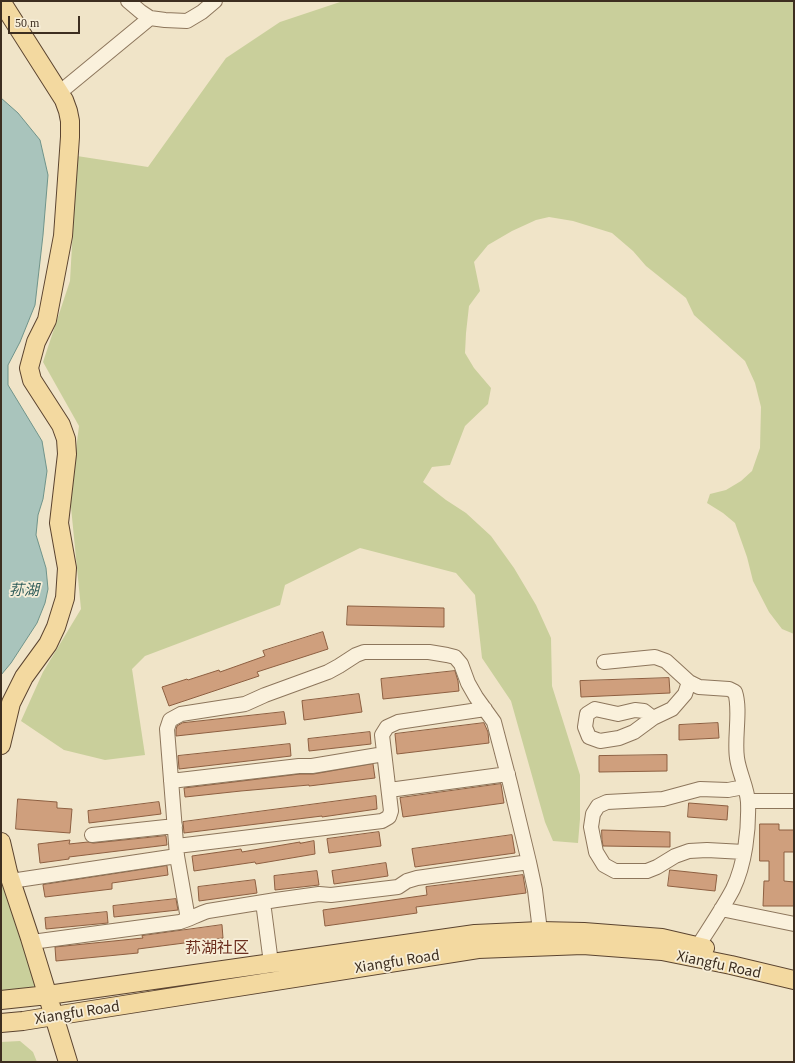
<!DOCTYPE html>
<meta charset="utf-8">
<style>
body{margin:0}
#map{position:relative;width:795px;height:1063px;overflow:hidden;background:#f0e4c8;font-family:Georgia,serif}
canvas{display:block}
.frame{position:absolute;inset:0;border:2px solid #3d2e20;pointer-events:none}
.scale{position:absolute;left:8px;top:16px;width:72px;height:18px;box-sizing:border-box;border:2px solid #3d2e20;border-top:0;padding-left:5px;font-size:12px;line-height:14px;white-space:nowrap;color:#3d2e20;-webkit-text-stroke:3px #f7eed8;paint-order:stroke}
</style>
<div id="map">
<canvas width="795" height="1063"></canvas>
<div class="frame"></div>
<div class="scale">50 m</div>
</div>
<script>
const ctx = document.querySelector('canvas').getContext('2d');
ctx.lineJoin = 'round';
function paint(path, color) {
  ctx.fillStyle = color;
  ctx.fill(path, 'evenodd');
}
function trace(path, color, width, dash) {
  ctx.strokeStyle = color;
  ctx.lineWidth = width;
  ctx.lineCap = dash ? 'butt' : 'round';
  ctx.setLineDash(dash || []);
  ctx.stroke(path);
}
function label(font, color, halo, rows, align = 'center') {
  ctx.font = font + ' Georgia,"Noto Sans SC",serif';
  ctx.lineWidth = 3.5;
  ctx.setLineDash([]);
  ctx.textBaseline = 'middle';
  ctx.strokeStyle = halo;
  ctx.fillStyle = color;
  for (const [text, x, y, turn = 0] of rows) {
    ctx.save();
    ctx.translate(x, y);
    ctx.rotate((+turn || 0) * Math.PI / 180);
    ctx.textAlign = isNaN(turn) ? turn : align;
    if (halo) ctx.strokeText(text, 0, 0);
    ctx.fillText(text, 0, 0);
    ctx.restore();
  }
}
paint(new Path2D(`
 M343,1H794V634L782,629L769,612L753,581L747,557L735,523L723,513L707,503L710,494L726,490L741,481L752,471L760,448L761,407L755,383L745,361L694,315L686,298L646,266L633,251L612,233L573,221L549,217L536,220L512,231L488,245L474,262L480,291L469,306L466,333L465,353L474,368L491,388L488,404L465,426L450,465L432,467L423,482L446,500L466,513L491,536L514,568L536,605L551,638L552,686L580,775V819L578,843L553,841L545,822L511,701L482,658L475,595L456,573L360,548L285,585L280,605L145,656L132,669L145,755L105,760L64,750L21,721L43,672L81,609L70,497L79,426L43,362L70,281L77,156L148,167L226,58L280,22Z
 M1,866L42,990L1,994Z
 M20,1041L33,1052L37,1062H1V1042Z`), '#c9cf9b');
const water = new Path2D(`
 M1,98L18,113L40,140L48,175L43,235L35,305L20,342L8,365V385L42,441L47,471L43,499L38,515L36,535L46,568L48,589L45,603L37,623L11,663L1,675Z`);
paint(water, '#a9c4bc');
trace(water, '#6f938a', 1);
const building = new Path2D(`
 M348,606L444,608V627L347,625Z
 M323,632L328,649L257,672L259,676L169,706L162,687L187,679L188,680L219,670L220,672L265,656L263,651Z
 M455,671L458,681L459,691L383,699L381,679Z
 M669,678L670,693L581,697L580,681Z
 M359,694L362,712L304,720L302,701Z
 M284,712L286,724L176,736V730L177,726L182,723Z
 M484,723L488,732L489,743L397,754L395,734Z
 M718,723L719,738L679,740V725Z
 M370,732L371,744L309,751L308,739Z
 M290,744L291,756L179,769L178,756Z
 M667,755V771L599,772V756Z
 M373,764L375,778L309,786V785L241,791L185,797L184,788L300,774H313Z
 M501,784L504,803L403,817L400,798Z
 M376,796L377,809L322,817V816L184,833L183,822Z
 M18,799L57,802V808L72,809L70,833L16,829Z
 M159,802L161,814L89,823L88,811Z
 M689,803L728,806L727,820L688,817Z
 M760,824H779V830H794V852H784V881L794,882V906H763L764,881H769V861H760Z
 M602,830L670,832V847L603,846L602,840Z
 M379,832L381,846L329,853L327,839Z
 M512,835L515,853L415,867L412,849Z
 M166,836L167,845L69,857V859L40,863L38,844L70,840L69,844L88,842L93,843Z
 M314,841L315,854L256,864L255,862L194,871L192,856L241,849L242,852L300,842V843Z
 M386,863L388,876L334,884L332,871Z
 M167,866L168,875L112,883V889L45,897L43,885Z
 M670,870L717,875L715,891L668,886Z
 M317,871L319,885L275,890L274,876Z
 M523,875L526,893L416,907L417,913L325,926L323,910L427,895L426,887Z
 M255,880L257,893L199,901L198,887Z
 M176,899L178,910L114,917L113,906Z
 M107,912L108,923L46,929L45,918Z
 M222,925L223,938L138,949V953L56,961L55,947L143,938L142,936Z`);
paint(building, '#cf9f7d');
trace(building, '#8d5f41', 1);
const minor = new Path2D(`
 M128,1L141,12L150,18L165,20L187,21L202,12L215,1
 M59,93L150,18
 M604,662L655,657L666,661L689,682L699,687L729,689L735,692C741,710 734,738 737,758C739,773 747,787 748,802C749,830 745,864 733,889C723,908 710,927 698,946
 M653,718L644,711L635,710L618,714L595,709L587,714L585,727L589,737L600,741L619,738L634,732L653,718L672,709L685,694L689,682
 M171,781L299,766H312L384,754
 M389,790L508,774
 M748,801H794
 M92,835L175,826
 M177,846L382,821L389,817L391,811L382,735L387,727L398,722L485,709
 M744,852L707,850L689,851L675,856L657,867L647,871H615L604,865L596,852L591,827L593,814L598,806L607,802L663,799L700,789L728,790L744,787
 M11,881L177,856
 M263,902L271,963
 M721,909L794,924
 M188,919L177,856L167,729L170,720L181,714L245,704L265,695L328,672L339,666L356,655L364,652H429L447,655L455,657L461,664L468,683L476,697L494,722L510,783L529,862L535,890L540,931
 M32,942L180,922C190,919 198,914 208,911L276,900L319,894L331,895L398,887L407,881L417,878L529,862`);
const major = new Path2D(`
 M1,745L11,703L24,677L48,644L56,627L65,598L67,568L59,523L67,454L66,439L61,425L32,380L29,368L36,342L47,320L63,236L70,137V121L68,111L64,100L1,1
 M1,842L8,872L30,938L68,1062
 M1,1000L48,995L475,934L540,931L584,932L662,938L705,948
 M1,1023L23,1021L54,1016L478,949L583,945L662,951L731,965L794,980`);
trace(minor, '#8d765c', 16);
trace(major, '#5b4430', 20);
trace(minor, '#faf1dc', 14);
trace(major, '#f3d9a0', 18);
label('14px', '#3d2e20', '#f7eed8', [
 ["Xiangfu Road",397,961,-9],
 ["Xiangfu Road",719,964,12],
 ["Xiangfu Road",77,1012,-9]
]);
label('italic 15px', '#2f5d5a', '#f7eed8', [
 ["荪湖",24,589]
]);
label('16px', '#6b2e1e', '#f7eed8', [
 ["荪湖社区",217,947]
]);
</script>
